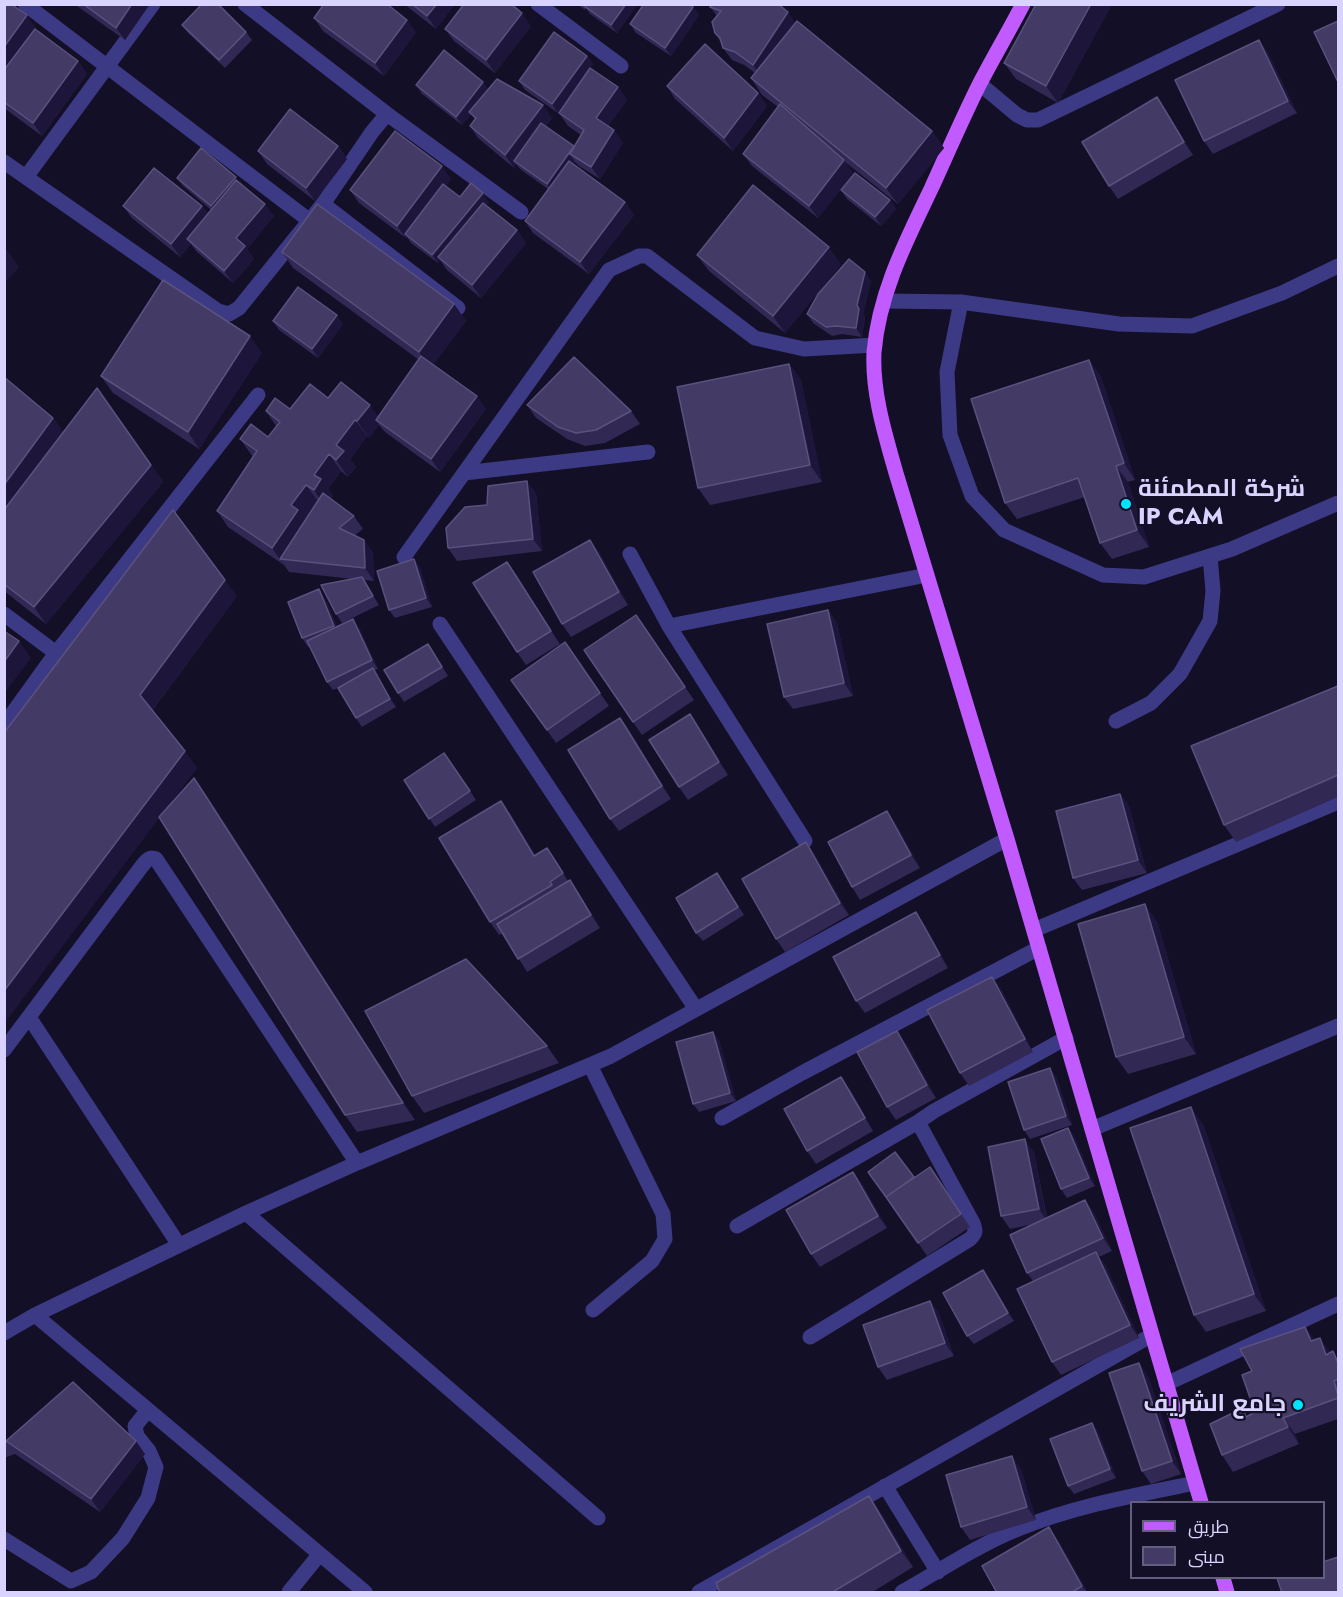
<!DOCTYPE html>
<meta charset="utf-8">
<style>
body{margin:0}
#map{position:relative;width:1343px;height:1597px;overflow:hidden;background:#130f26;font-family:Jost,Cairo,sans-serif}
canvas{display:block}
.frame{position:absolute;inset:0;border:6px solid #d9d4ff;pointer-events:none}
.legend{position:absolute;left:1130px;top:1501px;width:195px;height:78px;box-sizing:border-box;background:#130f26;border:2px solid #625e7d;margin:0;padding:8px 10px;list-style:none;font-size:18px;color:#d9d4ff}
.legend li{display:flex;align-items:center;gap:12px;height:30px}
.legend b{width:30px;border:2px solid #625e7d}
</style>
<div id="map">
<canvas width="1343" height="1597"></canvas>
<div class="frame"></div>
<ul class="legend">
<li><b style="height:8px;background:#c25bff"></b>طريق</li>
<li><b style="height:16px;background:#433a66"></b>مبنى</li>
</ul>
</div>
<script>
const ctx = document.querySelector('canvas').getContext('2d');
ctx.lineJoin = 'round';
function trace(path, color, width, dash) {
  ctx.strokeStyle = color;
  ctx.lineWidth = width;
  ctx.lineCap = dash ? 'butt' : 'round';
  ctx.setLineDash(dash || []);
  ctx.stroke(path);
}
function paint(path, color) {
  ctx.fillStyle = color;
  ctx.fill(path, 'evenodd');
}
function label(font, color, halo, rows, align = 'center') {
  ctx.font = font + ' Jost,Cairo,sans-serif';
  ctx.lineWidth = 4.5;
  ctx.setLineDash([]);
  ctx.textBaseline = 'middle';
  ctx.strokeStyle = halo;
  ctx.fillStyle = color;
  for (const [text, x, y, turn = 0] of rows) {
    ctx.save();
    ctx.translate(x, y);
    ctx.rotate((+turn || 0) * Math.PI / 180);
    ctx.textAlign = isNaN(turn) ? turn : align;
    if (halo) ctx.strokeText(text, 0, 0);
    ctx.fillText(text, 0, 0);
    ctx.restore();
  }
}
trace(new Path2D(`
 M25,4L310,221
 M245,4L387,114L521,212
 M538,4L621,66
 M980,84L1017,115L1027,120H1038L1278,4
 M4,162L218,311L229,314L239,308L323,204L372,132L387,114
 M26,177L153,4
 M323,204L458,308
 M884,301L961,302L1119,324L1192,326L1282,293L1338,266
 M961,302L947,372L950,435L972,496L1004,530L1103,575L1144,577L1232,549L1338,503
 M464,473L648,452
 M630,554L669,626L805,841
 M404,557L609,270L635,258L639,256H647L755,338L804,349L875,345
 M4,614L56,653
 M440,624L696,1009
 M669,626L927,575
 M1116,721L1151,703L1180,674L1210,621L1213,591L1210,556
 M4,725L56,653L258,395
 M1034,930L1338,802
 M29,1017L179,1245
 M4,1050L142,866C146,861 149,856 156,859L357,1163
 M590,1065L663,1214L665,1239L652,1261L593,1310
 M722,1118L802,1073L1039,948
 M1092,1129L1338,1026
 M246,1213L598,1518
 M737,1226L918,1122
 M35,1315L365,1592
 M4,1333L35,1315L246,1213L306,1186L357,1163L590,1065L611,1056L1007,839
 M810,1337L970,1239C976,1233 976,1231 973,1223L918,1122L934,1111L1066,1038
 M1166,1384L1338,1304
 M885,1486L938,1572
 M4,1539L71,1581L91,1572L123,1538L148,1498L156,1467L149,1451L137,1436L135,1426L148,1410
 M289,1592L319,1555
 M699,1592L1152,1335
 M902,1592C939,1571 980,1544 1018,1529C1075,1506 1136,1495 1195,1483`), '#3d3a85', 15);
trace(new Path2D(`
 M1023,4C1009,31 993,58 979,85C962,119 947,154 931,189C906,241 879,293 874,352C872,393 885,434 896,473L1007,839L1201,1502
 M1223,1578L1227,1592`), '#c25bff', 15);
paint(new Path2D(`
 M4,4L36,28L32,33L78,61L87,74L42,136L4,108Z
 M74,4H150L125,40Z
 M404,4H455L436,29Z
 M577,4H638L617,33L590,14L586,8L585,10Z
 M1036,4H1112L1058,103L1016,79L1004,63Z
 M693,7L699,15L671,56L636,33L630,24Z
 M710,7L795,23L932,131L944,148L898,204L845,162L853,173L818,218L752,166L743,154L778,107L762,95L751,78L755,73L744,65L732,60L723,48L721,43L715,33L717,16Z
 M314,18L416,32L384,76L323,31Z
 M182,25L246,32L252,40L225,68L188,33Z
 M531,26L495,73L454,41L445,29Z
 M1259,40L1268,53L1297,113L1213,154L1204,141Z
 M587,56L593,64L590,68L618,87L627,100L608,126L614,130L623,143L600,179L579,166L575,162L573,164L625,202L634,215L589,274L533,233L525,221L548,189L520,169L516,164L514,168L478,138L470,126L475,120L471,114L462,125L422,94L416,85L489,89L552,118L546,126L574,147L581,135L568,126L559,113L586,74L558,113L525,90L519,81Z
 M667,86L758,93L767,106L733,151L675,99Z
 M1157,97L1166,110L1193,155L1118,199L1109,186Z
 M338,146L347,159L315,201L267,164L258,151Z
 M177,178L240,182L274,216L247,249L254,259L233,283L196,251L191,244L180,257L132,218L123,206H202L208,214L211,210L183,186Z
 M451,179L446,186L460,197L489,202L486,206L517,230L526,243L481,298L447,270L440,260L438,263L411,243L407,237L406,238L359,203L350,190Z
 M841,190L890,200L896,209L881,226L847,199Z
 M282,252L454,304L466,321L433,365L486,409L440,472L385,432L379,425L369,438L367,436L350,459L356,467L348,477L341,471L328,489L333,496L331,499L354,516L363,529L354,536L364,540L373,553L374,581L364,580L379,605L342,623L336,614L353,579L289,572L284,565L228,527L217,511L253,457L240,439L268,437L276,426L266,411L290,409L328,398L378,416L419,360L293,268ZM318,501L306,521L305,519Z
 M697,255L841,264L785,333L709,271Z
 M871,281L863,314L865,317L862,337L842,334L832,336L813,323L807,314Z
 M273,321L343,324L318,358L279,330Z
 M262,353L199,449L113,393L101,376Z
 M1089,360L1101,377L1135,480L1128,482L1149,547L1112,559L1100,543L1085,497L1017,519L1005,503Z
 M789,364L801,380L822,482L710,505L698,488Z
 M4,377L53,418L63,432L97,388L163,482L46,624L4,591Z
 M527,405L631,411L640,424L605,443L585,446L567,439L536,418Z
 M536,493L542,551L457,561L448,548L487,505Z
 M599,552L628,605L571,637L562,624Z
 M414,559L420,568L432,607L395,618L389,610Z
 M516,574L560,644L526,665L517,652Z
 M237,596L152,711L197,768L168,806L194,778L206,794L415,1120L357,1132L345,1115L160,818L4,733Z
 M325,598L337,627L359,628L378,669L374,670L396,707L362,727L356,718L338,688L333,690L327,682L310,646L308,647L302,638Z
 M828,610L837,623L853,696L793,709L784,697Z
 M645,628L694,700L642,735L633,722Z
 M565,642L609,706L556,743L511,680Z
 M434,653L448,676L404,702L398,693Z
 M1338,686V797L1236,842L1224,825Z
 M620,718L629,730L671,799L619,831L610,819Z
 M699,727L728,775L688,800L679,787Z
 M444,753L476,800L435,827L404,780Z
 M1120,794L1129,806L1147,873L1082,890L1073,878Z
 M510,813L535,855L556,861L568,881L579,893L600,928L527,972L503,933L499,935L490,922Z
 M896,824L920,868L860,900L852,887Z
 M806,842L815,855L849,915L785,952L776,939Z
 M717,873L744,915L703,941L696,933Z
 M1157,921L1196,1054L1128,1074L1116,1057Z
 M925,925L948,968L865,1013L856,1001Z
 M992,977L1001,989L1033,1052L969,1086L960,1073Z
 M719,1040L736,1101L699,1112L693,1104Z
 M906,1043L936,1098L896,1120L887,1107Z
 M547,1046L559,1063L424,1113L412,1096Z
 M1056,1076L1072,1125L1030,1139L1024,1130Z
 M850,1089L873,1131L816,1164L807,1151Z
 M1203,1124L1266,1311L1206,1332L1194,1315Z
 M1068,1128L1074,1136L1095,1186L1067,1198L1061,1189Z
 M895,1152L914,1178L930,1167L970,1227L927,1256L892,1205L868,1172Z
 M1034,1152L1047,1218L1085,1200L1094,1213L1112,1251L1099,1257L1105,1264L1139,1338L1061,1375L1052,1362L1033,1281L1027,1273L1034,1224L1010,1229L1001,1216Z
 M853,1172L862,1184L887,1228L820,1267L811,1254Z
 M983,1270L989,1278L1014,1321L974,1344L967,1336Z
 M930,1301L939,1314L954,1356L887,1380L878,1367Z
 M1314,1340L1338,1358V1419L1295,1434L1299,1444L1233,1472L1222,1455L1248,1416L1255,1412Z
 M1148,1376L1181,1474L1151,1484L1142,1471Z
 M1092,1423L1098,1432L1116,1478L1074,1494L1068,1486Z
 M4,1437L7,1440L145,1454L100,1512L15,1454L4,1458Z
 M1021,1469L1036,1520L970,1540L961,1527Z
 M881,1513L913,1567L871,1593H720Z
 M1058,1540L1088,1593H997Z`), '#312854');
paint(new Path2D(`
 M132,4H150L125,40L116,28Z
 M437,4H455L436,29L427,16Z
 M626,4H638L617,33L611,25Z
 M1091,4H1112L1058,103L1046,86Z
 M693,7L699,15L671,56L665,48Z
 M788,12L797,25L762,78L753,65Z
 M522,13L531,26L495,73L486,60Z
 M27,15L36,28L4,72V47Z
 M407,20L416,32L384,76L375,63Z
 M1259,40L1268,53L1297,113L1288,101Z
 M587,56L593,64L558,113L552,104Z
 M78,61L87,74L42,136L33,123Z
 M483,82L489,90L462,125L456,117Z
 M618,87L627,100L605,130L596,118Z
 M758,93L767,106L733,151L724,138Z
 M1157,97L1166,110L1193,155L1184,142Z
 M543,105L552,118L517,163L514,161L516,165L514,168L505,155Z
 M614,130L623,143L600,179L591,167Z
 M932,131L944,148L898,204L886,188Z
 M338,146L347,159L315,201L306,188Z
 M574,146L570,154L575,162L553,193L547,184Z
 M844,160L853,173L818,218L809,206Z
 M442,166L451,179L407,237L405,234L407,237L406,238L397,226Z
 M236,177L242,185L217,215L211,206Z
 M483,193L489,202L441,260L438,257L440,260L438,263L432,255Z
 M890,200L896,209L881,226L875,217Z
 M625,202L634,215L589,274L580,262Z
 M265,204L274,216L247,249L254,259L233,283L224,271L236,238Z
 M202,206L211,219L187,239L191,244L180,257L171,244Z
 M517,230L526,243L481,298L472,285Z
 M829,247L841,264L785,333L773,316Z
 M7,250L19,267L4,284V253Z
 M865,272L871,281L863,314L865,317L862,337L856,328L857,305Z
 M454,304L466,321L430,369L419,352Z
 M337,315L343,324L318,358L312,349Z
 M250,336L262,353L199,449L188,432Z
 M1089,360L1101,377L1135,480L1124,463Z
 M789,364L801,380L822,482L810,465Z
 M477,396L486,409L440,472L431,459Z
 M370,405L382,422L376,420L379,425L369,438L357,421Z
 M53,418L65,435L4,518V485Z
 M355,420L367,436L350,459L356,467L348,477L336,460V445Z
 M329,454L341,471L328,489L333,496L325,507L314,490V475Z
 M151,465L163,482L46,624L34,607Z
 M1116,466L1128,482L1149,547L1137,530Z
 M527,481L536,493L542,551L533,539Z
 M306,485L318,501L305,519L310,527L280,559L284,565L272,548L291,505Z
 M364,540L373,553L374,581L365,568Z
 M590,540L599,552L628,605L619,592Z
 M414,559L420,568L432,607L426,598Z
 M507,562L516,574L560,644L551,631Z
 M362,577L368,586L379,605L373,596Z
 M225,580L237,596L151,712L140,695Z
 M319,589L325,598L340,635L334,626Z
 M828,610L837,623L853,696L844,683Z
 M353,619L359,628L378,669L372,660Z
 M19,641L31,658L4,694V662Z
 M373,668L379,677L396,707L390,699Z
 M690,714L699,727L728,775L719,762Z
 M620,718L629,730L671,799L662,786Z
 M185,751L197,768L4,1024V991Z
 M194,778L206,794L415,1120L403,1103Z
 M1120,794L1129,806L1147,873L1138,860Z
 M501,801L510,813L543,869L534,856Z
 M887,811L896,824L920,868L911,855Z
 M806,842L815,855L849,915L840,903Z
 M570,880L579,893L600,928L591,915Z
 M1145,904L1157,921L1196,1054L1184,1037Z
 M916,912L925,925L948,968L940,955Z
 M992,977L1001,989L1033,1052L1025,1039Z
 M897,1031L906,1043L936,1098L927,1085Z
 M713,1032L719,1040L736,1101L730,1093Z
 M1050,1068L1056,1076L1072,1125L1066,1116Z
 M841,1077L850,1089L873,1131L865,1118Z
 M1191,1107L1203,1124L1266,1311L1254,1294Z
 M1068,1128L1074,1136L1095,1186L1089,1178Z
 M1025,1139L1034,1152L1047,1221L1039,1209Z
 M853,1172L862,1184L887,1228L878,1216Z
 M1085,1200L1094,1213L1112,1251L1103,1238Z
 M1096,1252L1105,1264L1139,1338L1130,1325Z
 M983,1270L989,1278L1014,1321L1008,1313Z
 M930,1301L939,1314L954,1356L945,1343Z
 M1305,1327L1317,1343L1311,1341Z
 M1320,1338L1332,1354L1326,1355Z
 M1139,1363L1148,1376L1181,1474L1172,1461Z
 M1283,1418L1295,1434L1299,1444L1288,1427Z
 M1092,1423L1098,1432L1116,1478L1110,1469Z
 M136,1441L145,1454L100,1512L91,1499Z
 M1012,1456L1021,1469L1036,1520L1027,1507Z
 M869,1496L881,1513L913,1567L901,1551Z
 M1049,1527L1058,1540L1088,1593L1082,1586Z`), '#1d163a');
const building = new Path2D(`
 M4,4H11L27,15L4,47Z
 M83,4H132L116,28Z
 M202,4H218L246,32L219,60L182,25Z
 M324,4H387L407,20L375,63L314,18Z
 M412,4H437L427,16Z
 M464,4H511L522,13L486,60L445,29Z
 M585,4H626L611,25L584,6Z
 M644,4H690L693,7L665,48L630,24Z
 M712,4H778L788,12L753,65L735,52L723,48L720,38L715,33L712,22L721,11L710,7Z
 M1036,4H1091L1046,86L1004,63Z
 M797,21L932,131L886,188L751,78Z
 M1338,21V82L1314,32Z
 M35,29L78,61L33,123L4,102V70Z
 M554,32L587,56L552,104L519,81Z
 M1259,40L1288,101L1204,141L1175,80Z
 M705,44L758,93L724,138L667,86Z
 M444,50L483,82L456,117L416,85Z
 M590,68L618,87L596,118L614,130L591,167L570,154L584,130L559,113Z
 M497,79L543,105L505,155L470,126L476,118L469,112Z
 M1157,97L1184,142L1109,186L1082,142Z
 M780,104L844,160L809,206L743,154Z
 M290,109L338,146L306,188L258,151Z
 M541,123L574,146L547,184L514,161Z
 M395,131L442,166L397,226L350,190Z
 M201,148L236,177L211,206L177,178Z
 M569,161L625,202L580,262L525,221Z
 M154,168L202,206L171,244L123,206Z
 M855,173L890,200L875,217L841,190Z
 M236,180L265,204L236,238L245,246L224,271L187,239Z
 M471,183L483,193L432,255L405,234L443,184L460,197Z
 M753,185L829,247L773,316L697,255Z
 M483,203L517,230L472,285L438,257Z
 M317,204L454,304L419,352L282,252Z
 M849,259L865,272L857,305L859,309L856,328L836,326L826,327L807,314L818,294Z
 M163,280L250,336L188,432L101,376Z
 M298,287L337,315L312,349L273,321Z
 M421,356L477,396L431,459L376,420Z
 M574,357L631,411L596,430L576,433L558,427L527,405Z
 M1089,360L1124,463L1116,466L1137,530L1100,543L1078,478L1005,503L971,399Z
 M789,364L810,465L698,488L677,387Z
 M4,377L53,418L4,485Z
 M341,382L370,405L357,421L355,420L336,445L344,451L336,460L329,454L314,475L321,479L314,490L306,485L291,505L298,510L272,548L217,511L257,451L240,439L251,424L268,437L280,422L266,411L275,398L290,409L310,384L328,398Z
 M97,388L151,465L34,607L4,584V510Z
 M527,481L533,539L448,548L446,528L465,507L487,505L488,486Z
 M323,493L354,516L339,528L364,540L365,568L280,559Z
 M173,510L225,580L140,695L185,751L4,991V733Z
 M590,540L619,592L562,624L533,572Z
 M414,559L426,598L389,610L377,571Z
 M507,562L551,631L517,652L473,583Z
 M362,577L373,596L336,614L321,585Z
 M319,589L334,626L302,638L288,602Z
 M828,610L844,683L784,697L767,624Z
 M636,615L685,687L633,722L584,650Z
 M353,619L372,660L327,682L307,641Z
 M4,631L19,641L4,662Z
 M565,642L600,693L547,730L511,680Z
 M428,644L442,667L398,693L384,670Z
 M373,668L390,699L356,718L338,688Z
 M1338,686V775L1224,825L1191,746Z
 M690,714L719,762L679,787L649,740Z
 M620,718L662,786L610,819L568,750Z
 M444,753L470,791L429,819L404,780Z
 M194,778L403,1103L345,1115L159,817Z
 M1120,794L1138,860L1073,878L1056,811Z
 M501,801L534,856L547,848L563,873L550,882L552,885L490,922L439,838Z
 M887,811L911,855L852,887L828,842Z
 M806,842L840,903L776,939L742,879Z
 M717,873L738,907L696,933L676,898Z
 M570,880L591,915L518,959L497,924Z
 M1145,904L1184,1037L1116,1057L1078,924Z
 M916,912L940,955L856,1001L833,957Z
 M466,959L547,1046L412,1096L365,1011Z
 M992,977L1025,1039L960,1073L927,1010Z
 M897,1031L927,1085L887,1107L857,1052Z
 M713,1032L730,1093L693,1104L676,1042Z
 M1050,1068L1066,1116L1024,1130L1008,1082Z
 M841,1077L865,1118L807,1151L784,1109Z
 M1191,1107L1254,1294L1194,1315L1130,1128Z
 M1068,1128L1089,1178L1061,1189L1041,1139Z
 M1025,1139L1039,1209L1001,1216L988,1147Z
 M895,1152L914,1177L886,1197L868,1172Z
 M930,1167L961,1214L918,1243L886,1197Z
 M853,1172L878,1216L811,1254L786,1210Z
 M1085,1200L1103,1238L1027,1273L1010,1235Z
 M1096,1252L1130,1325L1052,1362L1017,1289Z
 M983,1270L1008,1313L967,1336L943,1293Z
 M930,1301L945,1343L878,1367L863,1325Z
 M1305,1327L1311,1341L1320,1338L1326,1355L1333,1351L1338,1363V1379L1334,1381L1338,1395V1398L1283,1418L1288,1427L1222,1455L1210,1424L1243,1408L1246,1417L1255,1412L1242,1375L1252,1371L1240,1349Z
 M1139,1363L1172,1461L1142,1471L1109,1373Z
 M73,1382L136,1441L91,1499L6,1441Z
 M1092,1423L1110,1469L1068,1486L1050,1439Z
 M1012,1456L1027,1507L961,1527L946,1475Z
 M869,1496L901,1551L831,1593H720L716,1583Z
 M1049,1527L1082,1586L1071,1593H997L982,1566Z
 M1338,1557V1593H1282L1277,1578H1323V1562Z`);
paint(building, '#433a66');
trace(building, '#5a527e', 1.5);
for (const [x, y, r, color] of [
 [1126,504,6,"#00e5ff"],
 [1298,1405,6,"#00e5ff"]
]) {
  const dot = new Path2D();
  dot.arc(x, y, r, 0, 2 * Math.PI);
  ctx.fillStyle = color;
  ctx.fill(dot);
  trace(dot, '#130f26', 2);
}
label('bold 24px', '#d9d4ff', '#130f26', [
 ["شركة المطمئنة",1138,490],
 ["IP CAM",1138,518],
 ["جامع الشريف",1286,1405,"right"]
], 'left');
</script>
